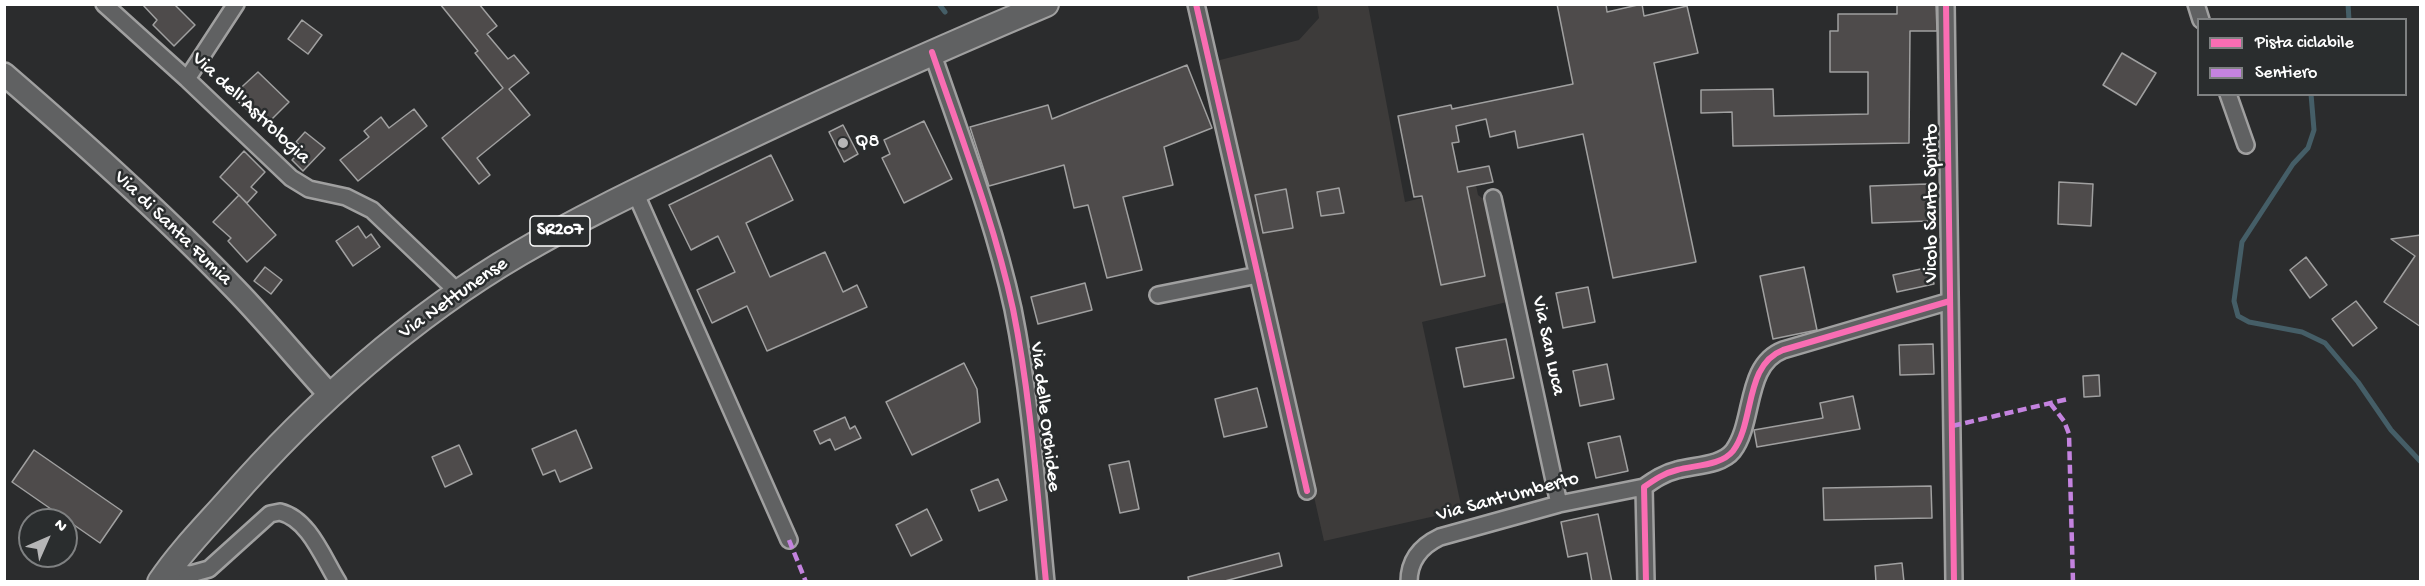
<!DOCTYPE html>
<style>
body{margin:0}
#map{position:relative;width:2425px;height:586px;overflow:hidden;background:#2b2c2d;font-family:"Gochi Hand",sans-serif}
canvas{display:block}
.frame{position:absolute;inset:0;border:6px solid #fff;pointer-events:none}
.legend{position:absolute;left:2197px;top:18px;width:210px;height:78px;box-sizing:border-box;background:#2a2d2e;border:2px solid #7f8182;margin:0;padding:8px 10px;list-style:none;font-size:18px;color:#fff}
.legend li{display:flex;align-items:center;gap:12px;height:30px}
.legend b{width:30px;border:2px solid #7f8182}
.north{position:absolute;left:18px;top:508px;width:60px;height:60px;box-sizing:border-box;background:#2a2d2e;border:2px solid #7f8182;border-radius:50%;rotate:45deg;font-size:16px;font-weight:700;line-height:24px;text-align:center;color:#fff}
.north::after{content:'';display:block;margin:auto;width:21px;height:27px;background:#b5b5b6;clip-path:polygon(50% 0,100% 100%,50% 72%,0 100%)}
</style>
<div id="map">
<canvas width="2425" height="586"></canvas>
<div class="frame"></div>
<ul class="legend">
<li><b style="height:8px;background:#f96db3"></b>Pista ciclabile</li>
<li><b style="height:8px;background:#c483df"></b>Sentiero</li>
</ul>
<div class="north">N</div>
</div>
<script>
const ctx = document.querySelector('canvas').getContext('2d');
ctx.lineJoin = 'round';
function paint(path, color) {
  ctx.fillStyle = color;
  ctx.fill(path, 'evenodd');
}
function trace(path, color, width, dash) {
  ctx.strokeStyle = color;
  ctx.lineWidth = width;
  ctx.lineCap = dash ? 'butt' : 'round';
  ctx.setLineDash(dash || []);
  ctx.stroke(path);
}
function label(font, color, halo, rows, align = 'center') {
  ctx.font = font + ' "Gochi Hand",sans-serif';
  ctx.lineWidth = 5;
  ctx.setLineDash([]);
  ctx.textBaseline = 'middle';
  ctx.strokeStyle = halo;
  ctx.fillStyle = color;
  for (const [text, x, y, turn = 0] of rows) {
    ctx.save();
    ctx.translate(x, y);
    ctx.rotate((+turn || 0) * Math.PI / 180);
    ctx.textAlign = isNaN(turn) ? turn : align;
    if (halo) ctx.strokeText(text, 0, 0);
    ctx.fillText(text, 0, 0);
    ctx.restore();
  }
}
paint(new Path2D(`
 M1317,5H1368L1405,202L1476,185L1478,195L1486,201L1507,290L1504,291L1507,302L1422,322L1462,510L1324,541L1216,61L1299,40L1319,18Z`), '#3d3b3a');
trace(new Path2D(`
 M939,4L945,12
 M2348,4L2349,20
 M2311,94L2314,130L2308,148L2293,164L2242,242L2234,301L2238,316L2249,322L2302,332L2325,343L2358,382L2391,430L2420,461`), '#455e67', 5);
const building = new Path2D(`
 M142,4H174L195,25L174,46L153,25L157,20Z
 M440,4H479L497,26L487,34L508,59L514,55L529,73L509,89L530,115L477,158L490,175L479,184L442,138L503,88L475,53L478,51Z
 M1557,4H1606L1607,12L1642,4L1644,16L1687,6L1698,53L1654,63L1696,262L1613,278L1583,134L1518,148L1515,131L1490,137L1486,119L1456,126L1459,142L1452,143L1458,172L1489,166L1493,182L1467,187L1485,276L1441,285L1422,196L1414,197L1398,116L1451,105L1452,109L1573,84Z
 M1897,4H1936L1937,31H1910L1909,143L1733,146L1732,112L1701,113V90L1773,89L1774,116L1868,114V72H1830V31H1838V14H1897Z
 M302,20L322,35L308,54L288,39Z
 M2122,53L2156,73L2136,105L2103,85Z
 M1187,65L1212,128L1164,147L1173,185L1123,197L1142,270L1107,278L1088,205L1074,208L1064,165L989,186L970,127L1048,105L1052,119Z
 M258,72L289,102L265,126L232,96Z
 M414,109L427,126L358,181L340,160L369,137L364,131L381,117L389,128Z
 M924,121L952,179L904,203L882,158L890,154L884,140Z
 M843,125L858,154L844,162L829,132Z
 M305,132L325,148L303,171L292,160L303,148L296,142Z
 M244,151L265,172L251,187L257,192L247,203L220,177Z
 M771,155L793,200L746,223L770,277L825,252L843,292L857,285L867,307L767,351L747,306L712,323L697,290L735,272L718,236L691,250L669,205Z
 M2059,182L2093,184L2091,226L2058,224Z
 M1927,184L1928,221L1872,223L1870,186Z
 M1339,188L1344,213L1321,216L1317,192Z
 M1286,189L1293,228L1263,233L1255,195Z
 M239,195L276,235L247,262L228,241L231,238L213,222Z
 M358,226L366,238L371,234L380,247L353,266L336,241Z
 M2421,235V327L2384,302L2415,256L2391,239Z
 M2306,257L2327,285L2310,298L2290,270Z
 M265,267L282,280L271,294L254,281Z
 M1804,267L1817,330L1773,339L1760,276Z
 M1930,267L1934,284L1897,292L1893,275Z
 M1085,283L1092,310L1038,324L1031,297Z
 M1588,287L1595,322L1563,328L1556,293Z
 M2356,301L2377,328L2353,346L2332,319Z
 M1506,339L1514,378L1464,387L1456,348Z
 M1933,344L1934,374L1900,375L1899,345Z
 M964,363L977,389L980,422L912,455L886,402Z
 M1607,364L1614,399L1580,406L1573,371Z
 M2099,375L2100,396L2084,397L2083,376Z
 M1257,388L1267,427L1224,437L1215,399Z
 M1853,396L1860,429L1757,447L1754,430L1823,418L1820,403Z
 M845,417L850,429L855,426L861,438L835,450L830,439L820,444L814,431Z
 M576,430L592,468L560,482L555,470L543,475L532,449Z
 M1620,436L1628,471L1596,478L1588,443Z
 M459,445L472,474L445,487L432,457Z
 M34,450L122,511L100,543L12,482Z
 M1129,461L1139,509L1120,513L1109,465Z
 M998,479L1007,500L979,511L971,490Z
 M1931,486L1932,518L1824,520L1823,488Z
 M927,509L942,540L911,556L896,525Z
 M1598,514L1612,582H1592L1587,553L1568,557L1561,522Z
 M1279,553L1282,566L1221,582H1189L1188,577Z
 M1902,563L1904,582H1876L1875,566Z`);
paint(building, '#4e4b4b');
trace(building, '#a0a0a0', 1.5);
const street = new Path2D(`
 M104,4L187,79L291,178L309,189L346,197L372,210L459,293
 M1196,4L1307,491
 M1946,4L1954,582
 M2196,4L2201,20
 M932,52C961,137 994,222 1013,309C1031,398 1037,491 1046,582
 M187,79L236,4
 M2228,94L2246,145
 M635,192L789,540
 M1493,198L1559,504
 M1158,295L1258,275
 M166,572L191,574L209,569L270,514L280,512C309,519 323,558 338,582
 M1409,582C1409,560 1421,546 1440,537L1559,504L1644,487
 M1646,582L1644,487C1654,480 1664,473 1677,470C1694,465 1721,466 1733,451C1755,422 1744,365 1783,350L1950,301`);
const secondary = new Path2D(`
 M4,74C84,143 163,214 235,289C268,323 298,360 330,395`);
const primary = new Path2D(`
 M160,582C180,552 206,526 229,500C312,405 412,316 520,253C583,216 651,184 717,152C825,100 935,51 1046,4`);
trace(street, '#a0a0a0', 20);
trace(secondary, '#a0a0a0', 26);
trace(primary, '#a0a0a0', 28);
trace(street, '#606162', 15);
trace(secondary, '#606162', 21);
trace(primary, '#606162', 24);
trace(new Path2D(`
 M2050,403L2064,421L2069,434L2073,582
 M1952,426L2068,399
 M789,540L806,582`), '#c483df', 4.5, [9, 4.5]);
trace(new Path2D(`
 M1196,4L1307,491
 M1946,4L1954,582
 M932,52C961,137 994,222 1013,309C1031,398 1037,491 1046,582
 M1646,582L1644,487C1654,480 1664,473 1677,470C1694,465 1721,466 1733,451C1755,422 1744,365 1783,350L1950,301`), '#f96db3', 6);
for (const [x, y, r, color] of [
 [843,143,6,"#b5b5b6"]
]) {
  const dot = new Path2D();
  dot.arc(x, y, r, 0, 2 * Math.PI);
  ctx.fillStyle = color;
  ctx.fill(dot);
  trace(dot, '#2a2d2e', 2);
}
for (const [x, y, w] of [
 [560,231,60]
]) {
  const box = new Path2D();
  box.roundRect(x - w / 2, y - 15, w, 30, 4.5);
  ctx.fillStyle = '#2a2d2e';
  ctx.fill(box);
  trace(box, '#fff', 1.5);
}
label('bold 18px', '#fff', null, [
 ["SR207",560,231]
]);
label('20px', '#fff', '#2a2d2e', [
 ["Via dell'Astrologia",250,109,43],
 ["Vicolo Santo Spirito",1933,203,-90],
 ["Via di Santa Fumia",172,229,44],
 ["Via Nettunense",454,299,-35],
 ["Via San Luca",1547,346,78],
 ["Via delle Orchidee",1044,417,83],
 ["Via Sant'Umberto",1508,498,-15]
]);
label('20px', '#fff', '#2a2d2e', [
 ["Q8",855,143]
], 'left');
</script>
